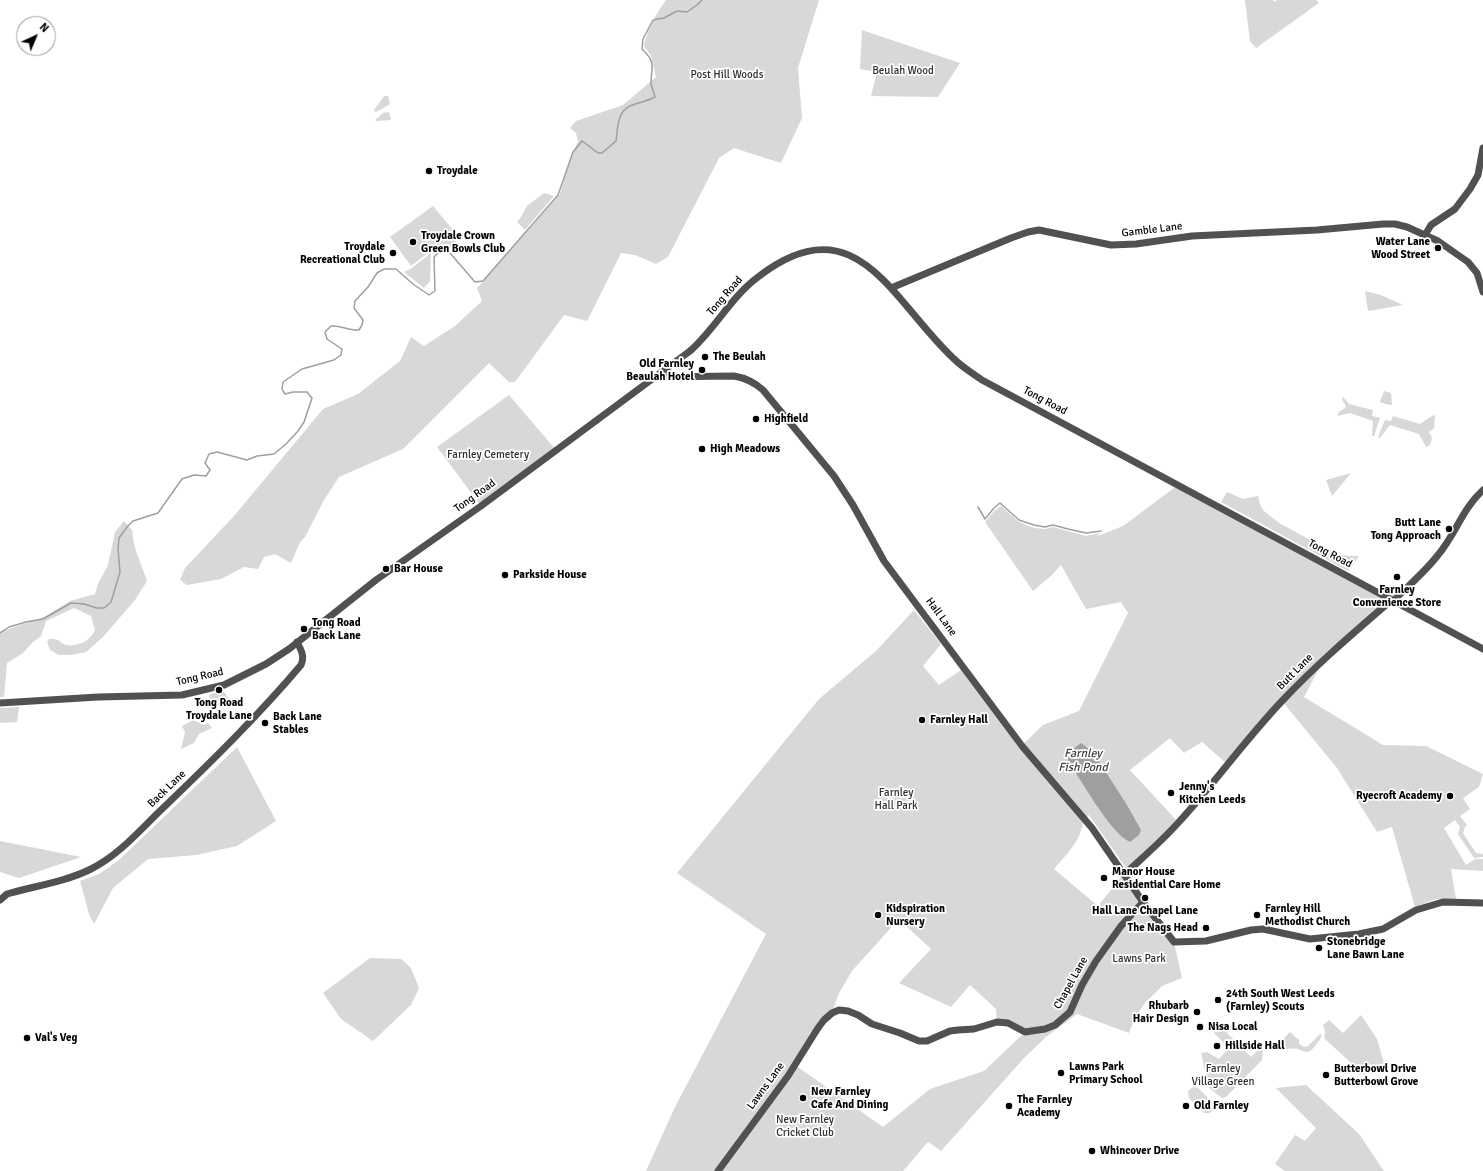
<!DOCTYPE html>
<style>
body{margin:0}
#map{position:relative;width:1483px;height:1171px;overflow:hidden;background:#fff;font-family:Signika,sans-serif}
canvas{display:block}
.north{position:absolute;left:16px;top:16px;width:40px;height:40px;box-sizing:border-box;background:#fff;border:1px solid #999;border-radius:50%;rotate:44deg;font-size:11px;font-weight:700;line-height:16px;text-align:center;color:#000}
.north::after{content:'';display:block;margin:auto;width:14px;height:18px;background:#000;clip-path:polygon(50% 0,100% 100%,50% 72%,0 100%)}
</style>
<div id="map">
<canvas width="1483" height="1171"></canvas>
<div class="north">N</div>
</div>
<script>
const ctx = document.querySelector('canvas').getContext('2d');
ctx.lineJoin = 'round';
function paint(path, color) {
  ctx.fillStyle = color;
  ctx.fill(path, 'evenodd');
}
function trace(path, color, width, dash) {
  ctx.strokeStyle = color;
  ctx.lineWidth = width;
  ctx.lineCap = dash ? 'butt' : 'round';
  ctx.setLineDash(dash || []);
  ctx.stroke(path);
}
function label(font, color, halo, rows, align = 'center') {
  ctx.font = font + ' Signika,sans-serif';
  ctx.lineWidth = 3.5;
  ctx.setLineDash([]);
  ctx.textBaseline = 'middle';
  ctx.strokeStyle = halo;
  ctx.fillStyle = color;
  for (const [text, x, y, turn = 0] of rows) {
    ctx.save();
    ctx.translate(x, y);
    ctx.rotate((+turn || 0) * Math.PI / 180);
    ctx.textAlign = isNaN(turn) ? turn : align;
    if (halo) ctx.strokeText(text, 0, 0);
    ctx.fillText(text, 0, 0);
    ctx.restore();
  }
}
paint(new Path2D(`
 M666,0H819L798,68L802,118L781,163L734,148L719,158L668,257L656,264L635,255L621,253L587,321L564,315L515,382H509L489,363L403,449L339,477L324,500L305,537L300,542L291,563L275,554L264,557L258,569L244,567L221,579L187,585L180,580L185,568L234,516L323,409L358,394L400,361L411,337L424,346L455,326L482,301L477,288L560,194L569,163L578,141L576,133L570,128L576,121L623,105L656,77L651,56L644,46C648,28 655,15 666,0Z
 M1245,0H1273L1274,2L1277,0H1316L1319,3L1256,48L1250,41Z
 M862,30L960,63L938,97L871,96L877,72L860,69Z
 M384,96H388L390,104L376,112L374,110Z
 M389,112L391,120L376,121L375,120L383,113Z
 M544,193L554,196L525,230L517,222L521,217L527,206Z
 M433,206L453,230L455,235L456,249L446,246L439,248L436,247L411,266L390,237Z
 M431,253L430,281L424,288L404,272L412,268Z
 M1365,291L1381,295L1403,305L1368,311Z
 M1384,391L1391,393L1392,405L1385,404L1380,402Z
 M509,395L556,450L481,506L437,447Z
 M1343,397L1349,404L1373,410L1372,416L1380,418L1374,436H1372L1373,421L1350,413L1337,416L1339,412L1345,408L1346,406L1342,400Z
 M1435,415L1434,428L1429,432L1432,438L1430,445L1426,447L1419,434L1390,425L1380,438L1378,437L1385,420L1391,421L1393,416L1420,424L1432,416Z
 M1351,473L1332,496L1326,480Z
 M1178,485L1393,601L1323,661L1304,697L1383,745L1426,746L1483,774L1479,787L1463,798L1470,809L1460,816L1467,825L1465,827L1463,833L1476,853L1483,854V857L1474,858L1458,834L1460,827L1455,820L1444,828L1466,865L1475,859H1483V871L1451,869L1456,899H1436L1415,907L1392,827L1377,832L1337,768L1282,701L1227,764L1202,742L1184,753L1170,738L1130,770L1178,822L1128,871L1089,815L1083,819C1083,839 1066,855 1054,869L1098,906L1122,876L1170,942H1174L1182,978L1162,986L1146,1002L1135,1017L1129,1033L1077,1014L1046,1037L1024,1058L941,1151L928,1142L903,1171H646L675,1107L766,934L677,873L819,699L876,651L914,610L941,644L923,666L939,685L961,670L1019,748L1043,725L1079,711L1128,613L1121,602L1086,609L1061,565L1052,575L1033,591L985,522L994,511L1001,506L1019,522L1034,528L1045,529L1053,527L1086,536L1101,533L1097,536H1098L1123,526ZM897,921L905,925L931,949L899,983L951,1007L970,985L996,1009L997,1022L1025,1032L984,1071L930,1089L883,1127L795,1065L832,1013L839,993L852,971Z
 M1227,492L1243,499L1258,496L1261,507L1264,511L1279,523L1336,554L1348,556H1359L1348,571L1221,502Z
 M124,521L132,530L134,545L147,581L135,600L103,637L86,652L71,655H59L50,650L47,642L49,639C60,638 59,643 66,645C79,647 90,641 95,630L91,616L74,608L46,621L41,636L33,642L23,653L7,663L4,697H0V632L44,617L70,601L95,594L98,584L108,565L115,532Z
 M222,689L229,699L214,707L209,695Z
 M19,707L17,722L0,723V708Z
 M193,720L204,725L208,723L212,728L199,734L194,743L181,749L185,732L182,726Z
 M237,747L276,821L237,846L196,855L148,859L113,888L94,924L89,914L80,881L99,874L119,860Z
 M0,841L81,857L19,878L0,872Z
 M370,958L401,959L411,968L419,988L411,1005L373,1041L341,1019L323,993Z
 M1361,1015L1377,1039L1384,1063L1371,1071L1369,1070L1364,1075L1324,1038L1325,1031L1323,1025L1329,1020L1343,1033Z
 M1223,1024L1233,1025L1227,1033L1251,1057L1260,1048L1263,1051L1262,1060L1226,1097L1222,1098L1209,1088L1201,1053L1207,1052L1219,1059L1229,1048L1214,1033Z
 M1290,1032L1299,1040V1044L1304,1047L1308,1046L1320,1034L1322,1035C1320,1040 1313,1051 1307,1052C1304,1052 1301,1050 1298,1049C1291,1048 1284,1049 1278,1051L1276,1046Z
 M1306,1085L1359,1134L1384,1171H1285L1275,1164L1295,1135L1305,1141L1316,1128L1276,1088Z
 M1193,1087L1198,1088L1214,1104L1213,1110L1210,1113H1204L1189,1098L1188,1091Z`), '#d8d8d8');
paint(new Path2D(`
 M1081,743L1093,752L1127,805L1141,830L1139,835L1130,842C1110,833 1081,780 1068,760L1069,752Z`), '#9f9f9f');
trace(new Path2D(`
 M978,507L985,519L994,508L1000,503L1019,520L1034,525L1045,527L1053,525L1068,529L1086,533L1101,531
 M0,633L9,627L26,622L43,619L71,603L84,604L97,608H104L111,602L120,572L118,549L119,538L127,527L133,521L158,513L182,479L194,475L206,476L210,470L205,463L209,454L217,452L247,460L257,456L274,454L286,444L298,431L304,422L312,398L307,392H293L285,394L282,389L283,382L302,369L334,360L341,355L342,349L327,339L325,332L331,326C341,325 349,331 359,330L362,325L363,320L354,308L355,301L368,287L377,273L384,269H396L413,284L429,295L435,291L434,257L440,251L450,253L475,282L483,281L558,195L573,152L582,141L598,153H602L616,141C618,128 617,112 630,106C638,102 646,102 655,97C654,93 652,88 651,84C651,67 657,63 642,49L643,39L653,20L664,18L677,11L687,12L697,5L702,0`), '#9f9f9f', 1.5);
trace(new Path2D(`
 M1425,235L1431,225L1455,209L1470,189L1478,175L1483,148
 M891,288L1011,238L1028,232L1039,230L1111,245L1136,244L1192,236L1317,230L1383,224H1395L1407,227L1438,241L1468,262L1477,273L1483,292
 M656,377L734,376C746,378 754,382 763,390L834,476L853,505L884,561L1022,746L1092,828L1143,902L1174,942L1206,941L1251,930L1263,929L1310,939L1359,934L1383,929L1416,910L1443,902L1483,903
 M0,703L98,697L182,695L224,685L266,664L289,649L376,580L481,506L690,351C715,329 731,297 758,277C856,201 892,301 953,358C962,367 972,373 982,380L1483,649
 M1125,874C1143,857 1161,842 1178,823C1214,784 1245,740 1282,701C1315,666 1351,635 1387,604L1393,601C1408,586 1425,572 1438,555C1456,534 1462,509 1483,490
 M0,900L7,894C34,886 65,882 91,869C119,855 140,830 162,809C210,763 258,716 301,665C305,656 301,650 297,642
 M718,1171L788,1076L818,1028L824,1020L832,1013L839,1010L848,1011L858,1015L872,1024L900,1033L919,1041H927L950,1031L958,1030L974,1029L997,1022L1008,1023L1025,1032L1045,1029L1055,1025L1070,1012L1082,985L1096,961L1121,926L1143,902`), '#515151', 7);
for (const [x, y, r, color] of [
 [429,171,4,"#000"],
 [413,242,4,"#000"],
 [1438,248,4,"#000"],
 [393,253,4,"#000"],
 [705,357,4,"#000"],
 [702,370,4,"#000"],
 [756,419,4,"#000"],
 [702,449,4,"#000"],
 [1449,529,4,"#000"],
 [386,569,4,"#000"],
 [505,575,4,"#000"],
 [1397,577,4,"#000"],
 [304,629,4,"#000"],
 [219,690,4,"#000"],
 [922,720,4,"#000"],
 [265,723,4,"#000"],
 [1171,793,4,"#000"],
 [1450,796,4,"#000"],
 [1104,878,4,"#000"],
 [1145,898,4,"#000"],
 [878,915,4,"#000"],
 [1257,915,4,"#000"],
 [1206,928,4,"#000"],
 [1319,948,4,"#000"],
 [1218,1000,4,"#000"],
 [1197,1012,4,"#000"],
 [1200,1027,4,"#000"],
 [27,1038,4,"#000"],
 [1217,1046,4,"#000"],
 [1061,1073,4,"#000"],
 [1326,1075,4,"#000"],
 [803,1098,4,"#000"],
 [1009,1106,4,"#000"],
 [1186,1106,4,"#000"],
 [1092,1151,4,"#000"]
]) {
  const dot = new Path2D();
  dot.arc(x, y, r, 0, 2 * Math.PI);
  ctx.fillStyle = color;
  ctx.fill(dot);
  trace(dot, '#fff', 1.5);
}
label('11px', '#2f2f2f', '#fff', [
 ["Beulah Wood",903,71],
 ["Post Hill Woods",727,75],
 ["Farnley Cemetery",488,455],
 ["Farnley",896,793],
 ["Hall Park",896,806],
 ["Lawns Park",1139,959],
 ["Farnley",1223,1069],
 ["Village Green",1223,1082],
 ["New Farnley",805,1120],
 ["Cricket Club",805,1133]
]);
label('bold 11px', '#000', '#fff', [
 ["Troydale",437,171],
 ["Troydale Crown",421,236],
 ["Green Bowls Club",421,249],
 ["Water Lane",1430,242,"right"],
 ["Wood Street",1430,255,"right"],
 ["Troydale",385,247,"right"],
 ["Recreational Club",385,260,"right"],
 ["The Beulah",713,357],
 ["Old Farnley",694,364,"right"],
 ["Beaulah Hotel",694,377,"right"],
 ["Highfield",764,419],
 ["High Meadows",710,449],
 ["Butt Lane",1441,523,"right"],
 ["Tong Approach",1441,536,"right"],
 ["Bar House",394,569],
 ["Parkside House",513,575],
 ["Farnley",1397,590,"center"],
 ["Convenience Store",1397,603,"center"],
 ["Tong Road",312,623],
 ["Back Lane",312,636],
 ["Tong Road",219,703,"center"],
 ["Troydale Lane",219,716,"center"],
 ["Back Lane",273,717],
 ["Stables",273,730],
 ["Farnley Hall",930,720],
 ["Jenny's",1179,787],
 ["Kitchen Leeds",1179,800],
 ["Ryecroft Academy",1442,796,"right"],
 ["Manor House",1112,872],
 ["Residential Care Home",1112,885],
 ["Kidspiration",886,909],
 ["Nursery",886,922],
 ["Farnley Hill",1265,909],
 ["Methodist Church",1265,922],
 ["Hall Lane Chapel Lane",1145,911,"center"],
 ["The Nags Head",1198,928,"right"],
 ["Stonebridge",1327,942],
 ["Lane Bawn Lane",1327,955],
 ["24th South West Leeds",1226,994],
 ["(Farnley) Scouts",1226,1007],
 ["Rhubarb",1189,1006,"right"],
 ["Hair Design",1189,1019,"right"],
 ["Nisa Local",1208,1027],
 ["Val's Veg",35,1038],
 ["Hillside Hall",1225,1046],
 ["Lawns Park",1069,1067],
 ["Primary School",1069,1080],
 ["Butterbowl Drive",1334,1069],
 ["Butterbowl Grove",1334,1082],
 ["New Farnley",811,1092],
 ["Cafe And Dining",811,1105],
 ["The Farnley",1017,1100],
 ["Academy",1017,1113],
 ["Old Farnley",1194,1106],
 ["Whincover Drive",1100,1151]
], 'left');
label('11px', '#000', '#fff', [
 ["Gamble Lane",1152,230,-7],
 ["Tong Road",725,296,-49],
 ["Tong Road",1045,401,28],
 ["Tong Road",475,496,-36],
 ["Tong Road",1330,554,28],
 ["Hall Lane",941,617,54],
 ["Butt Lane",1295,672,-45],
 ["Tong Road",200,677,-13],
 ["Back Lane",167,789,-44],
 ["Chapel Lane",1071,983,-61],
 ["Lawns Lane",766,1086,-54]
]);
label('italic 12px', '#404040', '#fff', [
 ["Farnley",1083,754],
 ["Fish Pond",1083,768]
]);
</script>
